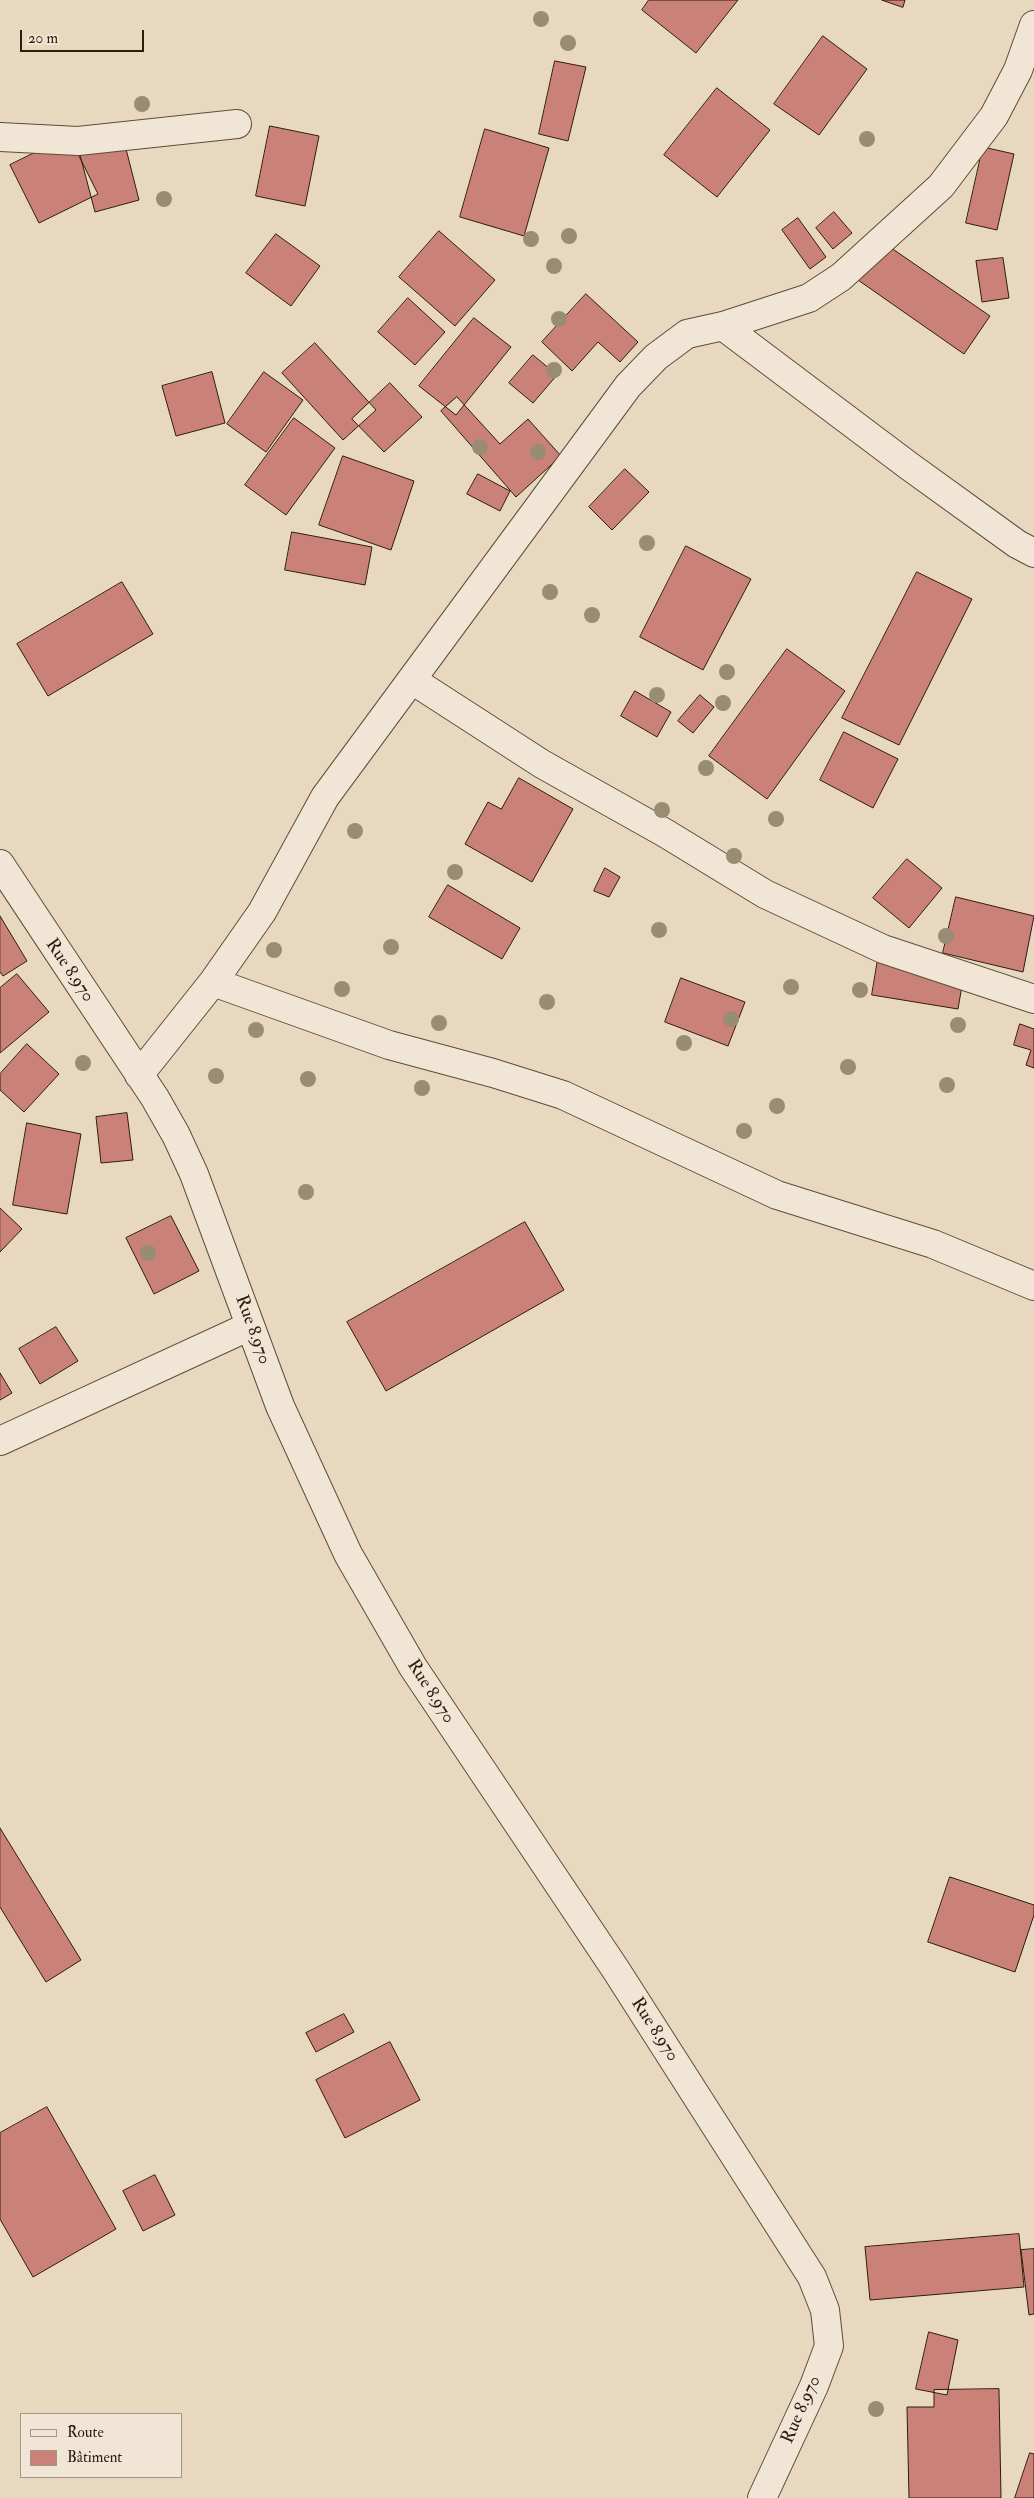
<!DOCTYPE html>
<meta charset="utf-8">
<style>
body{margin:0}
#map{position:relative;width:1034px;height:2498px;overflow:hidden;background:#e9d8c0;font-family:"IM FELL Double Pica",serif}
canvas{display:block}
.legend{position:absolute;left:20px;top:2413px;width:162px;height:65px;box-sizing:border-box;background:#f1e6d6;border:1px solid #a39686;margin:0;padding:6px 9px;list-style:none;font-size:15px;color:#2e1d0d}
.legend li{display:flex;align-items:center;gap:10px;height:25px}
.legend b{width:25px;border:1px solid #a39686}
.scale{position:absolute;left:20px;top:30px;width:124px;height:22px;box-sizing:border-box;border:2px solid #2e1d0d;border-top:0;padding-left:6px;font-size:15px;line-height:18px;white-space:nowrap;color:#2e1d0d;-webkit-text-stroke:4px #f1e6d6;paint-order:stroke}
</style>
<div id="map">
<canvas width="1034" height="2498"></canvas>
<ul class="legend">
<li><b style="height:6px;background:#f1e6d6"></b>Route</li>
<li><b style="height:14px;background:#ca8178"></b>Bâtiment</li>
</ul>
<div class="scale">20 m</div>
</div>
<script>
const ctx = document.querySelector('canvas').getContext('2d');
ctx.lineJoin = 'round';
function paint(path, color) {
  ctx.fillStyle = color;
  ctx.fill(path, 'evenodd');
}
function trace(path, color, width, dash) {
  ctx.strokeStyle = color;
  ctx.lineWidth = width;
  ctx.lineCap = dash ? 'butt' : 'round';
  ctx.setLineDash(dash || []);
  ctx.stroke(path);
}
function label(font, color, halo, rows, align = 'center') {
  ctx.font = font + ' "IM FELL Double Pica",serif';
  ctx.lineWidth = 4.5;
  ctx.setLineDash([]);
  ctx.textBaseline = 'middle';
  ctx.strokeStyle = halo;
  ctx.fillStyle = color;
  for (const [text, x, y, turn = 0] of rows) {
    ctx.save();
    ctx.translate(x, y);
    ctx.rotate((+turn || 0) * Math.PI / 180);
    ctx.textAlign = isNaN(turn) ? turn : align;
    if (halo) ctx.strokeText(text, 0, 0);
    ctx.fillText(text, 0, 0);
    ctx.restore();
  }
}
const building = new Path2D(`
 M649,0H738L696,53L642,10Z
 M882,0H905L903,7Z
 M823,36L867,69L819,135L774,104Z
 M555,61L586,67L568,141L539,134Z
 M717,88L770,130L717,197L664,155Z
 M270,126L319,136L305,206L256,196Z
 M485,129L549,148L524,236L460,217Z
 M69,136L98,194L39,223L10,165Z
 M124,141L139,200L95,212L79,151Z
 M983,147L1014,154L997,230L966,223Z
 M834,212L852,233L833,249L816,228Z
 M798,218L826,257L810,269L782,230Z
 M439,231L495,280L455,326L399,277Z
 M276,234L320,266L291,306L246,273Z
 M884,243L990,316L964,354L858,280Z
 M1003,258L1009,298L982,302L976,261Z
 M586,294L638,342L620,362L598,342L572,371L542,342Z
 M408,298L445,332L415,365L378,332Z
 M474,318L511,347L456,415L419,386Z
 M315,343L376,410L343,440L282,373Z
 M533,355L557,375L533,403L509,383Z
 M212,372L225,423L176,436L162,386Z
 M264,372L303,400L266,452L227,424Z
 M390,383L422,417L384,452L352,419Z
 M457,397L500,444L528,419L561,456L516,497L441,411Z
 M294,418L335,448L286,515L245,485Z
 M343,456L414,481L391,550L319,525Z
 M625,469L649,492L612,530L589,507Z
 M478,474L510,491L500,511L467,494Z
 M292,532L372,547L365,585L285,570Z
 M686,546L751,579L703,670L640,637Z
 M917,572L972,599L899,745L842,718Z
 M122,582L153,634L48,696L17,644Z
 M787,649L845,691L767,799L709,756Z
 M635,691L671,712L657,737L621,716Z
 M700,695L714,707L693,733L678,721Z
 M844,732L898,759L873,808L820,780Z
 M519,778L573,809L532,882L465,844L488,802L501,809Z
 M907,859L942,888L909,928L873,898Z
 M605,868L620,877L609,897L594,891Z
 M448,885L520,928L502,959L429,917Z
 M956,897L1034,916L1023,972L943,953Z
 M0,916L27,961L3,976L0,972Z
 M879,953L965,968L958,1009L872,995Z
 M17,974L49,1012L0,1053V988Z
 M681,978L745,1002L728,1046L665,1022Z
 M1020,1024L1034,1029V1068L1026,1065L1031,1050L1014,1045Z
 M27,1044L59,1074L24,1112L0,1090V1074Z
 M127,1113L133,1160L101,1163L96,1117Z
 M27,1123L81,1134L67,1214L13,1205Z
 M0,1208L22,1229L0,1252Z
 M171,1216L199,1271L154,1294L126,1238Z
 M525,1222L564,1290L386,1391L347,1322Z
 M56,1327L78,1361L40,1384L19,1349Z
 M0,1373L12,1393L0,1400Z
 M0,1828L81,1960L46,1982L0,1907Z
 M950,1877L1034,1905V1915L1015,1972L928,1942Z
 M344,2014L354,2032L316,2052L306,2033Z
 M390,2042L420,2100L345,2138L316,2080Z
 M47,2107L116,2229L33,2277L0,2219V2133Z
 M155,2175L175,2215L143,2231L123,2191Z
 M1019,2234L1024,2287L870,2300L865,2247Z
 M1034,2249V2314L1029,2315L1021,2250Z
 M929,2332L958,2340L947,2395L916,2389Z
 M999,2389L1001,2498H909L907,2407H934V2390Z
 M1030,2453L1034,2454V2498H1015Z`);
paint(building, '#ca8178');
trace(building, '#2e1d0d', 1);
const minor = new Path2D(`
 M0,137L78,141L237,124
 M723,326L909,466L1017,544L1034,553
 M412,680L542,764L665,833L765,894L883,949L1034,999
 M0,864L155,1098L176,1135L194,1174L280,1406L348,1554L413,1667L616,1970L812,2277L825,2310L829,2346L814,2386L762,2498
 M213,982L389,1045L493,1073L563,1095L777,1195L933,1244L1034,1286
 M139,1075L213,982L262,912L325,797L628,386L656,357L687,334L723,326L809,298L841,277L941,186L994,116L1018,70L1034,25
 M0,1441L250,1326`);
trace(minor, '#5d4c3a', 30);
trace(minor, '#f1e6d6', 28);
ctx.fillStyle = '#998c74';
for (const [x, y] of [
 [541,19],
 [568,43],
 [142,104],
 [867,139],
 [164,199],
 [569,236],
 [531,239],
 [554,266],
 [559,319],
 [554,370],
 [480,447],
 [538,452],
 [647,543],
 [550,592],
 [592,615],
 [727,672],
 [657,695],
 [723,703],
 [706,768],
 [662,810],
 [776,819],
 [355,831],
 [734,856],
 [455,872],
 [659,930],
 [946,936],
 [391,947],
 [274,950],
 [791,987],
 [342,989],
 [860,990],
 [547,1002],
 [731,1019],
 [439,1023],
 [958,1025],
 [256,1030],
 [684,1043],
 [83,1063],
 [848,1067],
 [216,1076],
 [308,1079],
 [947,1085],
 [422,1088],
 [777,1106],
 [744,1131],
 [306,1192],
 [148,1253],
 [876,2409]
]) {
  ctx.beginPath();
  ctx.arc(x, y, 8, 0, 2 * Math.PI);
  ctx.fill();
}
label('18px', '#2e1d0d', '#f1e6d6', [
 ["Rue 8.970",69,971,56],
 ["Rue 8.970",252,1330,70],
 ["Rue 8.970",430,1692,57],
 ["Rue 8.970",654,2030,57],
 ["Rue 8.970",802,2410,-66]
]);
</script>
